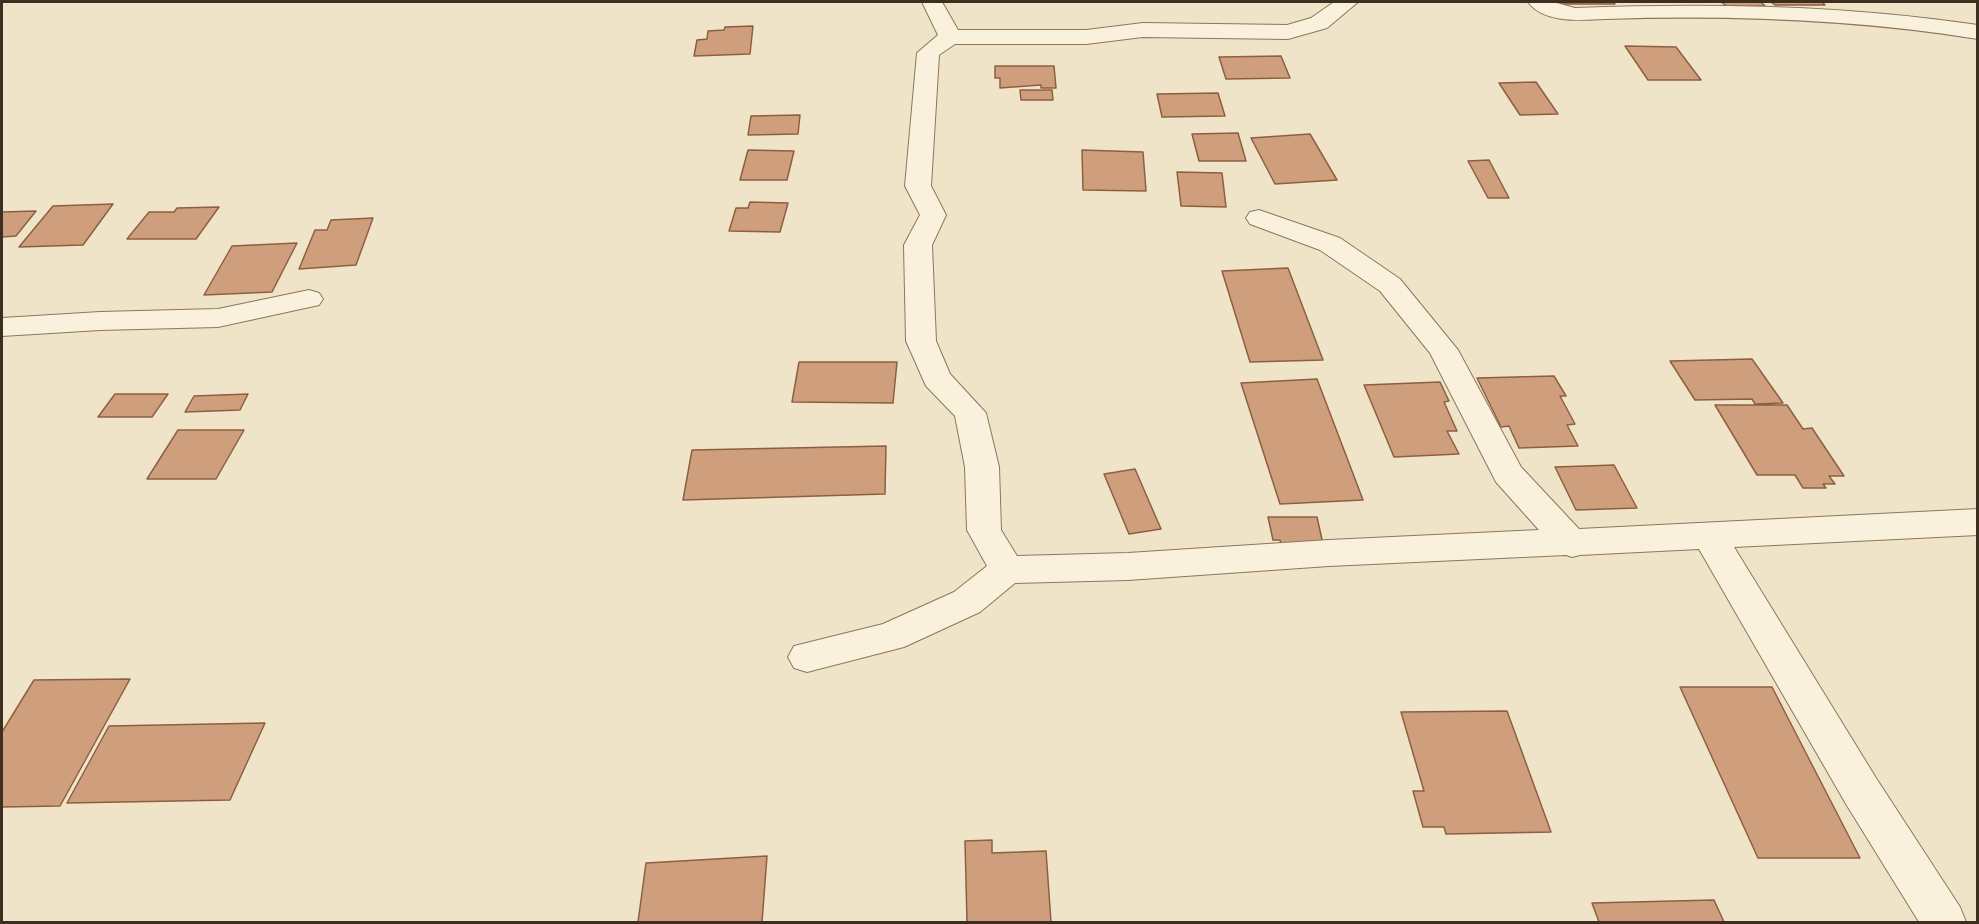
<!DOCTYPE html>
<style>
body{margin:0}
#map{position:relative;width:1979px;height:924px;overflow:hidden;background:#f0e4c8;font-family:"Noto Serif",serif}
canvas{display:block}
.frame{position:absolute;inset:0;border:3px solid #3d2e20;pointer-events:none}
</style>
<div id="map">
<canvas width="1979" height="924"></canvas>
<div class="frame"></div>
</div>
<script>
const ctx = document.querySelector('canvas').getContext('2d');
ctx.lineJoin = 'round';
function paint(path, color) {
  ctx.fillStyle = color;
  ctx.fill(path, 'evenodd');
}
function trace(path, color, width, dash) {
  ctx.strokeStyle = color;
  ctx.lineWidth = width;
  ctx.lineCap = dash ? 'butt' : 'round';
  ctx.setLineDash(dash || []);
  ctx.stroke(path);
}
const building = new Path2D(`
 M1546,2H1613L1615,4H1548Z
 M1721,2H1761L1765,6L1728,7Z
 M1771,2H1822L1825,5H1775Z
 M753,26L750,54L694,56L697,40L707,39L708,31L724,30L725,27Z
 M1625,46L1676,47L1701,80H1648Z
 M1281,56L1290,78L1226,79L1219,57Z
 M995,66H1054L1056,88H1041V85L1000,88V78H995Z
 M1536,82L1558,114L1520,115L1499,83Z
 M1020,90H1052L1053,100H1021Z
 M1218,93L1225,116L1162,117L1157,94Z
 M800,115L798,134L748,135L751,116Z
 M1238,133L1246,161H1199L1192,134Z
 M1310,134L1337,180L1275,184L1251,138Z
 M748,150L794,151L787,180H740Z
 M1082,150L1143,152L1146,191L1083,190Z
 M1489,160L1509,198H1488L1468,161Z
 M1177,172L1222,173L1226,207L1181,206Z
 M750,202L788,203L780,232L729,231L736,208H748Z
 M113,204L83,245L19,247L53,206Z
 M219,207L196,239H127L149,212H174L177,208Z
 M36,211L16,236L2,237V212Z
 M373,218L356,265L299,269L315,230H327L331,220Z
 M297,243L272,292L204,295L232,246Z
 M1288,268L1323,360L1250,362L1222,271Z
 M1752,359L1783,403L1755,404L1752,399L1695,400L1670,361Z
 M799,362H897L893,403L792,402Z
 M1554,376L1566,396H1560L1575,424L1567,425L1578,446L1519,448L1509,426L1501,427L1477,378Z
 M1317,379L1363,500L1280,504L1241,383Z
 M1440,382L1449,401L1444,402L1457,431H1447L1459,454L1394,457L1364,385Z
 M115,394H168L152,417H98Z
 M248,394L240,410L185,412L194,396Z
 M1715,405H1787L1803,429L1812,428L1844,476H1829L1835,484H1823L1826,488H1803L1795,475H1757Z
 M178,430H244L216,479H147Z
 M886,446L885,494L683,500L692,450Z
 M1614,465L1637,508L1576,510L1555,467Z
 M1135,469L1161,529L1129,534L1104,474Z
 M1268,517H1317L1323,544H1281L1280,540H1273Z
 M130,679L60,806L2,807V732L34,680Z
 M1680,687H1772L1860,858H1758Z
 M1507,711L1551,832L1446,834L1444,827H1423L1413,791H1424L1401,712Z
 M265,723L230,800L67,803L109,726Z
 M992,840V853L1046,851L1051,922H967L965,841Z
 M767,856L762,922H638L646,863Z
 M1714,900L1724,922H1599L1592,903Z`);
paint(building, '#cf9f7d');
trace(building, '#8d5f41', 1.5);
const minor = new Path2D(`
 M922,2H942L958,30H1086L1143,23L1287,25L1311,18L1334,2H1358L1327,28L1288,39L1143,37L1086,44H955L939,55L931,186L946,215L932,245L936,341L950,374L986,413L999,467L1001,530L1017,556L1128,553L1329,540L1539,530L1496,482L1430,353L1380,291L1320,250L1250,224L1246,218L1250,212L1259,210L1340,238L1400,279L1458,350L1521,467L1579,529L1978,509V535L1734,547L1876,778L1960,907L1966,922H1919L1846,804L1699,549L1580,555L1572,557L1566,555L1329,566L1128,580L1015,583L980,612L904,647L807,672L794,668L788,657L794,646L883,624L954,592L987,566L967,530L965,467L955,416L926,386L906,341L904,245L920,215L905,186L917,53L938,35Z
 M1528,2H1553L1575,8C1710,3 1844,5 1978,25V39C1854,19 1730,15 1605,19C1582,20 1544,24 1528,2Z
 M309,290L319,293L323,299L319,305L218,327L100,330L2,336V318L100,312L218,309Z`);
trace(minor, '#8d765c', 2);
paint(minor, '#faf1dc');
</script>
